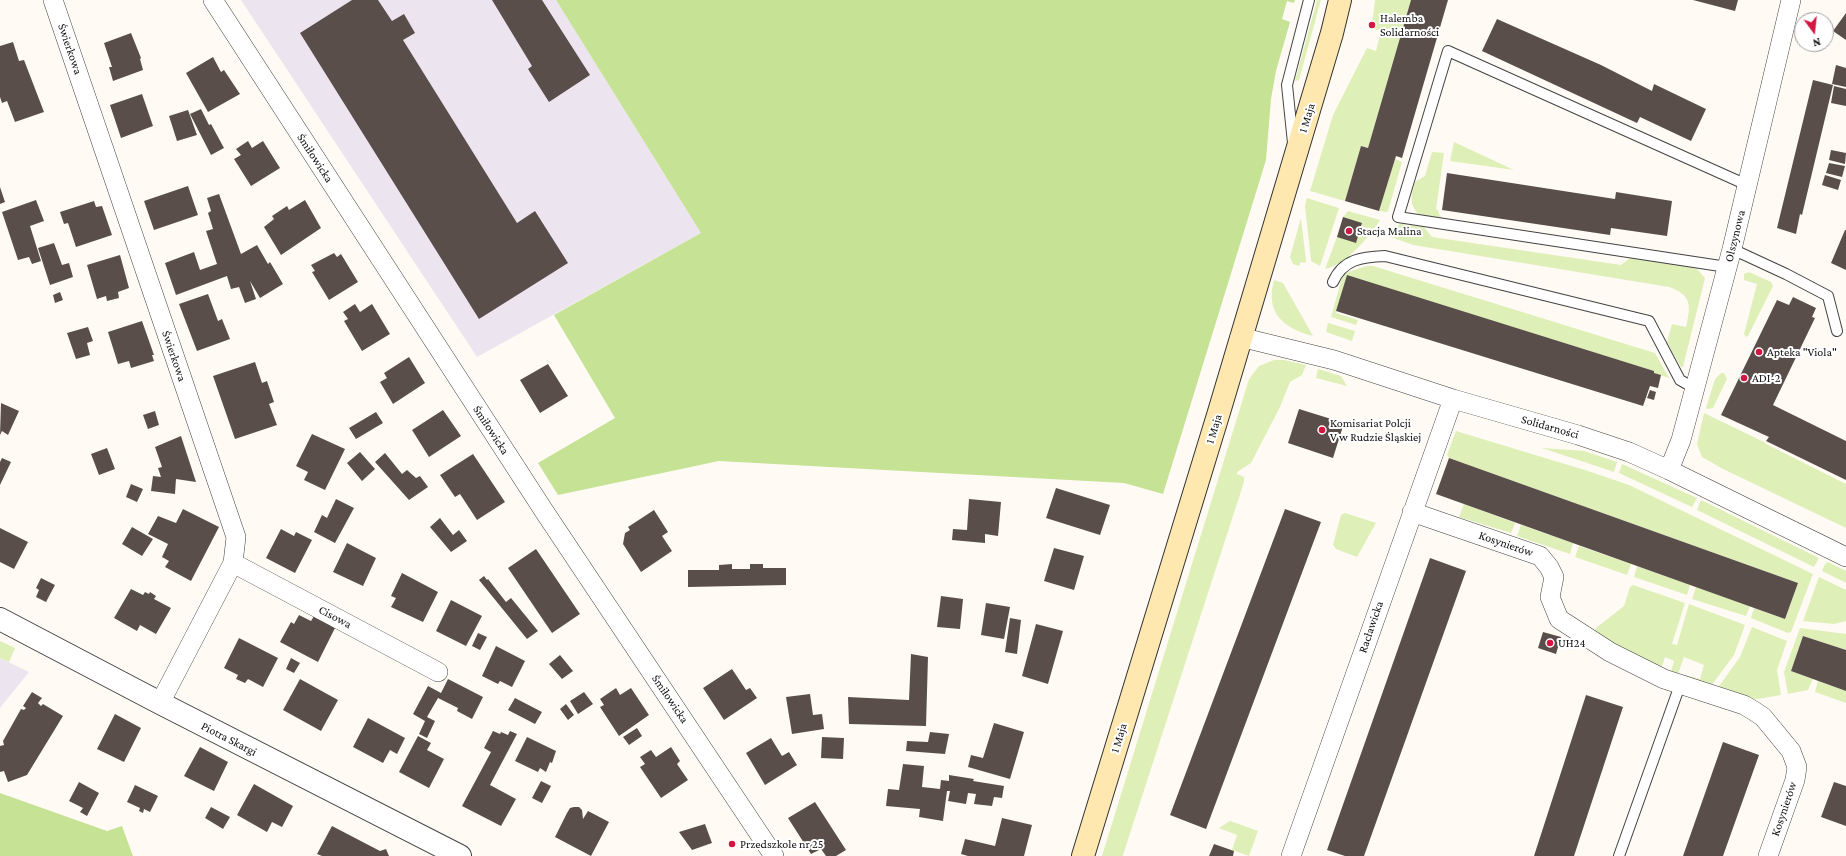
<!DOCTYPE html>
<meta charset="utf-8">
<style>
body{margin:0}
#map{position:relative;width:1846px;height:856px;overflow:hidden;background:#fffbf4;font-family:"Crimson Pro",serif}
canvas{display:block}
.north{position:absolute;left:1794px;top:12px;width:40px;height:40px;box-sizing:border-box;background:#fff;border:1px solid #9f9f9f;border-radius:50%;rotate:165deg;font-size:11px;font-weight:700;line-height:16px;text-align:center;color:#101010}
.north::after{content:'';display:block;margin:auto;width:14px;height:18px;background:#d21740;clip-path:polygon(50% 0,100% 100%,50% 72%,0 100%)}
</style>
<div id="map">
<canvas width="1846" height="856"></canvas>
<div class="north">N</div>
</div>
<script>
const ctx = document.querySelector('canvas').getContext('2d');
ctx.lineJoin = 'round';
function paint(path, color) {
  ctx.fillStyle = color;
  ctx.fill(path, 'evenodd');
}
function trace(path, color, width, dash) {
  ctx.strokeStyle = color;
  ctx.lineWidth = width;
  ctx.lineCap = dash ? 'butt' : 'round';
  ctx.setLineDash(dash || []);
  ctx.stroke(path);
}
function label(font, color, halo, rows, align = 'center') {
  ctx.font = font + ' "Crimson Pro",serif';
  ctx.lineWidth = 4;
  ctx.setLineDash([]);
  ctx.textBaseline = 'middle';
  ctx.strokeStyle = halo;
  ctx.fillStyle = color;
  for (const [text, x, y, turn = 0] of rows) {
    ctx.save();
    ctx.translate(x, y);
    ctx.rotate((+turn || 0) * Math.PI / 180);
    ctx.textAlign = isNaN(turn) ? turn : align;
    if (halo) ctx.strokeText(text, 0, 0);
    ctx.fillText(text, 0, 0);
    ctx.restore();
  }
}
paint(new Path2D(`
 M241,0H556L701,233L477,357Z
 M0,658L29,672L0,708Z`), '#ece4ef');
paint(new Path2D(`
 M1317,0H1321L1299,80L1295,81Z
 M1375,0H1411L1368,148L1361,146L1345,201L1310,191L1333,115L1367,48L1376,51L1381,31L1370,28L1373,17Z
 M1454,142L1514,170L1450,161Z
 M1432,152L1444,153L1436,209L1438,210L1440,216L1444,219L1418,214C1409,204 1411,194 1415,182L1425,176Z
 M1395,159L1402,162L1388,211L1386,212L1379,211Z
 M1307,198L1339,208L1320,266L1311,261L1305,206Z
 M1348,211L1380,220C1369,238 1345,265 1325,269L1337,237L1356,242L1362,224L1343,217Z
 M1301,218L1306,261L1305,263L1301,262L1299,266L1293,264L1290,257Z
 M1400,224L1424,227L1432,237L1621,265L1630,258L1686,266L1697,269L1705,278L1683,367H1681L1667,342L1672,324L1686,327C1691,306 1692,295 1669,287L1413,245L1391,237L1390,232Z
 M1366,266H1373L1655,353L1669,378L1654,373V371L1347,276L1336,313L1358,320L1356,325L1331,317L1343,274Z
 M1749,272L1771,282L1773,286L1748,336L1746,337L1744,334L1757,284L1744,280V274Z
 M1274,280L1283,283L1313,336C1283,328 1265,313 1274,280Z
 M1328,323L1355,331L1352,341L1326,332Z
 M1274,360H1284L1306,365L1302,375L1290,382L1280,407L1251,463L1237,472V474L1244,477V482L1123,855V856H1102L1249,379L1259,366Z
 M1318,369L1341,376L1347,386L1316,378Z
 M1721,373H1724L1727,379L1713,408L1708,409L1706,408L1715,379Z
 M1704,413L1766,443V444L1846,484V528L1723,469L1702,457L1697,444Z
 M1456,431L1588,471L1629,485L1813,574L1791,632L1788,633L1751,618L1754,608L1785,619L1798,583L1449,458L1447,455Z
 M1542,448L1584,451L1617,462L1614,472Z
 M1622,464L1697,498L1692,507L1619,473Z
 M1701,500L1819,558L1814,567L1697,510Z
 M1464,504L1515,523L1511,533L1459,517Z
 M1345,513L1376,523L1357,557L1336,549L1333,545L1341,515Z
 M1521,525L1573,543L1570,554L1517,536Z
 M1579,546L1631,564L1627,575L1575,557Z
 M1828,562L1846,571V583L1822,571L1825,564Z
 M1637,566L1690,585L1687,595L1634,577Z
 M1819,577L1846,590V621L1834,624L1803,621Z
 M1633,585L1685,603L1672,644L1677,645L1689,604L1745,625L1734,655L1711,686L1684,677L1685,675L1700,679L1704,665L1684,657L1678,674L1671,671L1674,661L1665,657L1661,669L1593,633L1596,628L1624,606L1630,587Z
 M1696,587L1750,606L1746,616L1692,599Z
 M1752,627L1787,641L1777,670L1781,695L1752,700L1717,689L1740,657Z
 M1800,628L1846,634V650L1803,636L1791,671L1813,679L1808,690L1788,694L1784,672Z
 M0,641L15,648L9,662L0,658Z
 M1818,681L1846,691V703L1815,692Z
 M1230,821L1258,831L1249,856L1232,850L1237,835L1219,828Z`), '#deefb8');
paint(new Path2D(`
 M556,0H1295L1294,3L1287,1L1282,19L1290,22L1276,71L1271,99L1266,160L1163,494L1124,483L719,461L558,495L538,463L615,418L554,315L701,233Z
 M0,793L107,831L122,826L133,856H0Z`), '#c5e295');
paint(new Path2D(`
 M352,0H378L392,21L404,14L415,33L403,40L517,223L535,211L568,263L479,319L300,33Z
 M492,0H542L590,75L549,102L528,69L532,66Z
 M1411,0H1448L1402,158L1396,156L1379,211L1345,201L1361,146L1368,148Z
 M1693,0H1738L1735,11Z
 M1846,13V40L1833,31Z
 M1497,19L1601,65L1652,91L1654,84L1706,109L1691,141L1640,117L1637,123L1482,51Z
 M131,33L141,58L140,59L143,70L113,81L109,67H112L104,43Z
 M13,42L19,61L24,60L44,112L15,122L7,101L2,103L0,97V46Z
 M213,57L221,72L224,70L240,94L208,112L186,73Z
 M1836,65L1846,68V87L1832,84Z
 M1813,80L1833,85L1802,215L1800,214L1796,234L1777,228Z
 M1834,86L1846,89V106L1831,103Z
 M142,94L153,126L121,138L110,105Z
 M201,109L209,125L211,124L224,148L211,155L190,114Z
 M188,110L197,135L177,141L169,116Z
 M248,141L252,148L263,141L280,168L251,186L234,159L241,155L236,149Z
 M1831,150L1846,153L1845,164L1829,160Z
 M1829,163L1845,166L1842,177L1826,173Z
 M1447,173L1615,199L1616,192L1672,201L1667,236L1611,228L1610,235L1442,210Z
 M1825,175L1841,180L1838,190L1822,185Z
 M188,186L198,215L154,230L144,201Z
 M0,187L5,202L0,204Z
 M219,194L241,254L257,245L268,264L270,262L283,284L260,298L250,281L256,299L245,303L239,287L231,289L227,276L176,295L165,263L194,252L200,270L217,264L206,231L213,229L208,213L211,211L207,198Z
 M36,200L44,221L30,226L41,261L32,264L29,257L18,260L2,212Z
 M305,200L321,228L281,255L264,227L274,219L272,216L287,206L289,210Z
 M94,201L96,207L102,206L112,235L76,247L68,223L64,224L60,212Z
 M1343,217L1362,223L1356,243L1337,237Z
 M1845,230H1846V270L1831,263Z
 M54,243L62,265L69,263L73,277L50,285L38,248Z
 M334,253L337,257L341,254L358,282L329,300L312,272L315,271L311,265Z
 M120,255L129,288L118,292L119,298L107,301L106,296L97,299L87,265Z
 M1347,275L1654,371V373L1661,375L1658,388L1650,386L1643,406L1336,311Z
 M60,292L63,300L55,303L53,295Z
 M208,294L218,321L222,319L230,339L197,351L179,304Z
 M1793,297L1816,308L1812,317L1815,318L1773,405L1846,441V480L1766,441L1769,437L1721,415L1777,300L1789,305Z
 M355,304L360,312L372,304L390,334L362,351L344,321L348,319L343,312Z
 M142,321L154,355H152L154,361L131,368L129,361L118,364L108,332Z
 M88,327L93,341L87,343L90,355L76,359L67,333Z
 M409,357L425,383L393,404L380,382L387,378L384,373Z
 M255,362L262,383L267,381L274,402L269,404L277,425L235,439L213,376Z
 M548,364L568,396L540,413L520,380Z
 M1650,390L1656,392L1654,400L1647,398Z
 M1,403L19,411L8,435L2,431L0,435Z
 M1299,409L1344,423L1333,458L1288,443Z
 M443,410L461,436L429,457L412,430Z
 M155,411L159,425L148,429L143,415Z
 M376,412L383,423L356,439L349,428Z
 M312,434L345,449L325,490L304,480L308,472L296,466Z
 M181,436L196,482L176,479L175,494L151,491L153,476L161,477L158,468L162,467L155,447Z
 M107,448L115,469L99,475L91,454Z
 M360,452L375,469L362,481L347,463Z
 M385,453L402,474L407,470L416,478L420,476L428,487L409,500L375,462Z
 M473,454L505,502L477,520L460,494L455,497L440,475Z
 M2,458L11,462L0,485V462Z
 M1449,458L1798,583L1785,619L1436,494Z
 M131,484L143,489L137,502L126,497Z
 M1056,488L1110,505L1100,535L1046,518Z
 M336,499L354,508L335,543L314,532L322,515L327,518Z
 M969,499L1001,502L998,536L985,534V543L952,540L953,529L967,530Z
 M183,509L219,527L191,581L165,567L169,561L162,557L168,544L148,534L158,516L176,523Z
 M1285,509L1321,522L1206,829L1170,815Z
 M654,510L668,532L662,536L672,551L641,572L623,544L625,533L630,530L628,527Z
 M440,518L453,535L459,530L467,541L451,552L430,527Z
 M132,527L153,539L142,556L122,544Z
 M0,528L28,542L14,569L0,562Z
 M281,529L294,536L296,532L312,540L295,573L266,558Z
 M347,543L376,558L363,586L333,572Z
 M1054,548L1084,556L1074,590L1044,581Z
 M536,549L580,614L552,633L508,568Z
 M1430,558L1466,571L1364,856H1345L1327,850Z
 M732,564V569H750V564H763V568H786V585L688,587V570H719V565Z
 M402,573L438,592L423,622L391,607L396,598L391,596Z
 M484,576L487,580L488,579L506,602L511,598L538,631L527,639L479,580Z
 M41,578L55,585L46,602L36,597L39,590L36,588Z
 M131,589L143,595L145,592L149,594L150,592L156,596L154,599L171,608L156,634L140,625L137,631L114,618Z
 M941,596L963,599L960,629L937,627Z
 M451,600L482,616L466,646L436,631Z
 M986,603L1010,607L1004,639L981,635Z
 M299,615L311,621L314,616L335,628L318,662L280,642L291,622L294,624Z
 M1010,618L1021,620L1017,654L1005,652Z
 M1036,624L1063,631L1048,684L1022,676Z
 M1543,632L1561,637L1556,654L1538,648Z
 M478,633L487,637L480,650L472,646Z
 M1803,636L1846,650V691L1791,671Z
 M239,638L278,658L263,687L248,679L245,683L236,679L238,675L224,668Z
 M496,646L525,661L512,687L500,681L498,684L482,676Z
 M911,654L928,657L926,726L849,724L848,697L909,700Z
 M560,655L573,671L562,679L549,664Z
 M291,658L300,663L294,673L286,669Z
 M732,669L746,690L750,688L757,698L724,720L703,688Z
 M300,679L338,700L321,731L283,710Z
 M448,679L483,697L472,719L457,711L458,708L438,698L427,717L435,721L427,738L419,734L425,721L413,714L428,686L441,693Z
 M616,688L620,695L631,688L649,715L619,736L600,707L604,705L600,699Z
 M32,692L42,698L38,703L41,706L43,704L63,716L27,775L8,782L4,771L0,772V746L4,745L3,741L21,709L24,710L26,708L23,706Z
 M584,692L593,704L578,714L570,701Z
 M810,694L813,715L822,714L824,729L792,734L786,697Z
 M1586,695L1623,707L1574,856H1534Z
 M515,698L542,712L535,724L508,710Z
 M566,704L574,715L568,720L560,709Z
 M115,714L141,728L124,762L97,749Z
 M368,718L405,738L397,754L390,750L383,763L353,747Z
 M994,723L1024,732L1010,779L968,767L971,755L983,758Z
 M637,728L642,736L629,745L623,737Z
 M493,731L500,734L501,732L508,735L510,731L517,734L490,785L516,799L501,826L462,806L491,752L484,748Z
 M930,732L949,734L945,754L906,751L907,741L928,742Z
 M418,736L431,743L427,750L444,759L429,788L399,772Z
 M527,737L556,751L552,763L550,762L546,772L540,768L538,772L515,761Z
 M822,737L844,738L843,759L821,758Z
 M771,738L782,756L789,752L797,765L765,785L746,753Z
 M1723,742L1759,755L1723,856H1683Z
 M200,747L228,762L214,791L184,776Z
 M671,747L680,761L677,764L688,780L661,798L640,767L645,764L640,757L651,750L656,757Z
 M903,764L924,766L922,787L940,789L941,780L949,781V775L974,779L973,781L1004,786L1002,798L994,797L992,806L974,804L976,794L968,793L966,804L948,801L950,791H947L943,821L919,817L920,809L886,806L888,789L899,790Z
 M541,781L551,786L542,803L532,798Z
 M79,782L99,793L87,816L80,812L83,808L69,801Z
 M1834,782L1846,786V826L1821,817Z
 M254,784L293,806L282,827L272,822L267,832L237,815Z
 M135,785L158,796L150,812L144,809L143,813L139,811L140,808L127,802Z
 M815,802L846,850L836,856H826L821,849L811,854L788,818Z
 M211,807L230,817L223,829L205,818Z
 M574,807H579L582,810L583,819L588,811L609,822L591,856L555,837L567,813L570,808Z
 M1002,818L1032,825L1024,856H968L961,854L965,839L995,846Z
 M705,824L712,843L692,850L679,832Z
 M332,826L380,851L386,849L389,856H322L317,854Z
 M1214,844L1234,851L1233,856H1209Z`), '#5a4e4b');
const service = new Path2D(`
 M1293,143L1287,85L1309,0
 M1732,249L1786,274L1828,296L1837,331
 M1727,267L1398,217L1448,51L1747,185
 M1333,282C1343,259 1362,257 1385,256L1649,321L1680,380L1694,388
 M1619,856L1680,685`);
const minor = new Path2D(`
 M53,0L236,537L233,563L160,703
 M213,0L544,511L774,856
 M1240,337L1334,360L1453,399L1578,435L1629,452L1669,470L1846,557
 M1669,470L1681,440L1732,249L1791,0
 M1412,512L1540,556L1549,567L1554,577L1550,597L1559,619L1610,652L1664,679L1744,705L1754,711L1763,717L1791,751L1797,767L1795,780L1768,856
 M233,563L438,672
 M1291,856L1453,399`);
const tertiary = new Path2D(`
 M0,619L160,703L460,856`);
const secondary = new Path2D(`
 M1083,856L1219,412L1332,33L1340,0`);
trace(service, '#434343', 12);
trace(minor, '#434343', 20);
trace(tertiary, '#434343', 24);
trace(secondary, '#323232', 24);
trace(service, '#fff', 10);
trace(minor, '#fff', 19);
trace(tertiary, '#fff', 22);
trace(secondary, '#ffe8af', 22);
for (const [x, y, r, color] of [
 [1372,25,4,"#d21740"],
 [1349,231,4,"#d21740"],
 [1759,352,4,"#d21740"],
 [1744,378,4,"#d21740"],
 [1322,430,4,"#d21740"],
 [1550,643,4,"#d21740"],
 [732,844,4,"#d21740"]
]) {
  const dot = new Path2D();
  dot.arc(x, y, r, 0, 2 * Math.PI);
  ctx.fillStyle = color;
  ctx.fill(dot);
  trace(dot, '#fff', 1.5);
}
label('12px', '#101010', '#fff', [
 ["Halemba",1380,18],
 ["Solidarności",1380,32],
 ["Stacja Malina",1357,231],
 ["Apteka \"Viola\"",1767,352],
 ["ADI-2",1752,378],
 ["Komisariat Polcji",1330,423],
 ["V w Rudzie Śląskiej",1330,437],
 ["UH24",1558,643],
 ["Przedszkole nr 25",740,844]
], 'left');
label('12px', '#101010', '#fff', [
 ["Świerkowa",70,49,71],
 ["1 Maja",1307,118,-73],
 ["Śmiłowicka",315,158,57],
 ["Olszynowa",1735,236,-76],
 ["Świerkowa",174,356,71],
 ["Solidarności",1550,427,16],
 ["1 Maja",1214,429,-73],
 ["Śmiłowicka",491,430,57],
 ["Kosynierów",1506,544,19],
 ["Cisowa",335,617,28],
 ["Racławicka",1371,627,-71],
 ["Śmiłowicka",670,699,56],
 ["1 Maja",1119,738,-73],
 ["Piotra Skargi",229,739,27],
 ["Kosynierów",1784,809,-71]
]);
</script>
